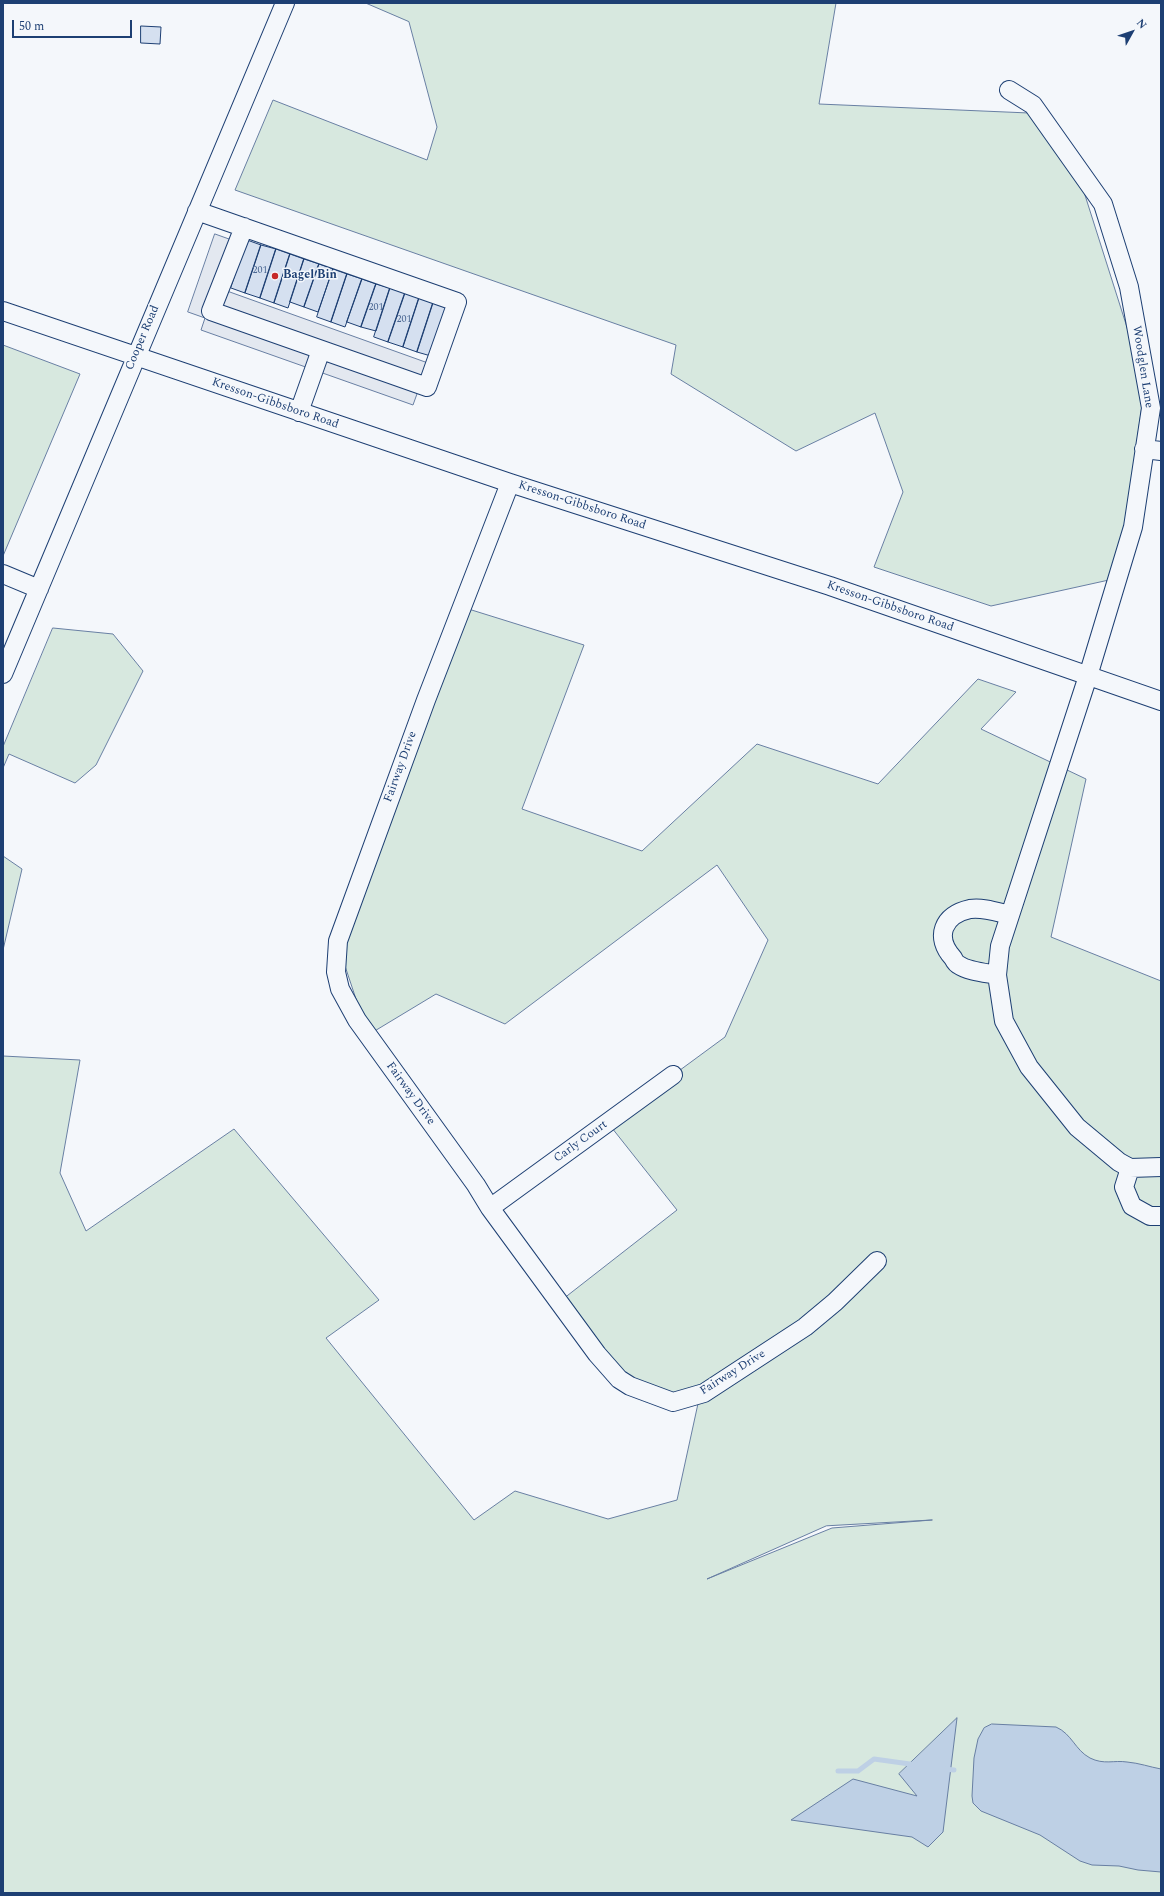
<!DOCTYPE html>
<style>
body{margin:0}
#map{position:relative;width:1164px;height:1896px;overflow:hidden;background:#f4f7fb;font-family:Spectral,serif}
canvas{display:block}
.frame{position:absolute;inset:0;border:4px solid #1d3f73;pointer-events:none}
.north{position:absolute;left:1112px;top:12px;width:40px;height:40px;-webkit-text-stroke:3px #f4f7fb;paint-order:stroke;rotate:50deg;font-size:11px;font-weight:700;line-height:16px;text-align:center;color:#1d3f73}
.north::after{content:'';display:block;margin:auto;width:14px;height:18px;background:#1d3f73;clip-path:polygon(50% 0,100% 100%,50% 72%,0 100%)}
.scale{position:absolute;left:12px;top:20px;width:120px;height:18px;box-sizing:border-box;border:2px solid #1d3f73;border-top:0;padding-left:5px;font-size:12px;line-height:14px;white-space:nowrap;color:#1d3f73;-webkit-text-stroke:3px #f4f7fb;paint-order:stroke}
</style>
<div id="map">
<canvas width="1164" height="1896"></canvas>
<div class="frame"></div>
<div class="north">N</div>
<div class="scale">50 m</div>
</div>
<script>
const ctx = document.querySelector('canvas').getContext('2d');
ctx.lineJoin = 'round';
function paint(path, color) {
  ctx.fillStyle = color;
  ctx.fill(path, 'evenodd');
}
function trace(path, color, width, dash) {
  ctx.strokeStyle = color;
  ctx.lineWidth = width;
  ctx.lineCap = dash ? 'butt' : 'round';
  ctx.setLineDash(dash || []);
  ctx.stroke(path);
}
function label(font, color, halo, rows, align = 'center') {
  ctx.font = font + ' Spectral,serif';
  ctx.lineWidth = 3;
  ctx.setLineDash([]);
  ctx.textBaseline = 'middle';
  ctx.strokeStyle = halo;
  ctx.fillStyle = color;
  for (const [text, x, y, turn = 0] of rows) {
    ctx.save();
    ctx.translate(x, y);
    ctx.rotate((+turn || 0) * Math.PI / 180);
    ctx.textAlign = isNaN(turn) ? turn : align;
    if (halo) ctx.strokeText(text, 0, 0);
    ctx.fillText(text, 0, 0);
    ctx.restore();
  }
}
const green = new Path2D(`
 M366,3H836L819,104L1029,113L1077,170L1145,384L1118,578L991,606L874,567L903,492L875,413L796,451L671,374L676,345L235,190L273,100L427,160L437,127L409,22Z
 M3,345L80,374L3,556Z
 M462,607L584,645L522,809L642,851L757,744L878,784L978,679L1016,692L981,729L1086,779L1051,937L1161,981V1893H3V1056L80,1060L60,1173L86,1231L234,1129L379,1300L326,1338L474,1520L515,1491L608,1519L677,1500L699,1399L635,1386L563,1299L677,1210L608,1123L725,1037L768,940L717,865L505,1024L436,994L368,1035L336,939ZM932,1520L832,1528L707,1579L826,1526Z
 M53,628L113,634L143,671L96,765L75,783L9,754L3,768V747Z
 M3,856L22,869L3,950Z`);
paint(green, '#d7e8df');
trace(green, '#687fa3', 1);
const parking = new Path2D(`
 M215,234L243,244L227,291L428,363L413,405L201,330L205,318L188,312Z`);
paint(parking, '#e3e8f0');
trace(parking, '#687fa3', 1);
const water = new Path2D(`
 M957,1718L943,1832L928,1847L912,1837L791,1820L853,1779L917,1796L899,1774Z
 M992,1724L1056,1727C1072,1734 1075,1750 1090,1758C1104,1765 1114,1760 1127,1762C1139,1763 1150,1767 1161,1769V1872L1138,1870L1119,1866L1092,1865L1080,1861L1040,1835L981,1811L973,1803L972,1796L974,1758L978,1739L984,1728Z`);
paint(water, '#bed0e5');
trace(water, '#687fa3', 1);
trace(new Path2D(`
 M944,1769L954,1770
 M838,1771H858L874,1759L917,1765`), '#bed0e5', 5);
const building = new Path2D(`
 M141,26L161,27L160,44L141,43Z
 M247,240L261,245L245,293L231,288Z
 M261,245L276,249L260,298L245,293Z
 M276,249L290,254L274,303L260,298Z
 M290,254L304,259L288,308L274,303Z
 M304,259L319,264L304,307L290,302Z
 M319,264L333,269L318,312L304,307Z
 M333,269L347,274L331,322L317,317Z
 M347,274L362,279L345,327L331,322Z
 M362,279L376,284L361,327L347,322Z
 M376,284L390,288L376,331L361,327Z
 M390,288L405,293L388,342L374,337Z
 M405,293L419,298L403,347L388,342Z
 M419,298L433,303L417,352L403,347Z
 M433,303L447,308L431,356L417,352Z`);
paint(building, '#d5e0f0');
trace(building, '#1d3f73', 1);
const minor = new Path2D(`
 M1009,90L1033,105L1103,204L1129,287L1151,408L1133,527L1088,676L1000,946L997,975L1004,1021L1029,1067L1077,1127L1119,1162L1130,1168L1161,1167
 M197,211L457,302L427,387L211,311L244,227
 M3,311L510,483L830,586L1161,701
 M299,412L321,350
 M1144,449L1161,451
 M510,483L426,700L338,941L336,972L340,989L357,1020L476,1185L490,1208L597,1354L619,1379L630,1386L673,1402L704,1393L805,1327L835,1302L877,1261
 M3,574L39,589
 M3,674L285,3
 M997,975C987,973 967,971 959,965C956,964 954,960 953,958C934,937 943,915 970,909C983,907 997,912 1010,915
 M1130,1168L1124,1187L1132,1206L1150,1216H1161
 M490,1208L673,1075`);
trace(minor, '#1d3f73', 20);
trace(minor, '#f4f7fb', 18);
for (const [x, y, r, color] of [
 [275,276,4,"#c62828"]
]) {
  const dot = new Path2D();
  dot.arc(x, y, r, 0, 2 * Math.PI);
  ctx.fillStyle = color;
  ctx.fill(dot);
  trace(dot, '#f4f7fb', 1.5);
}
label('10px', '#4b6792', null, [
 ["201",260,271],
 ["201",376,308],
 ["201",404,320]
]);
label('bold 12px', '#1d3f73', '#f4f7fb', [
 ["Bagel Bin",283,276]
], 'left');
label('12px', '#1d3f73', '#f4f7fb', [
 ["Cooper Road",143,338,-67],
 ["Woodglen Lane",1142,367,81],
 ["Kresson-Gibbsboro Road",275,404,19],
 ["Kresson-Gibbsboro Road",582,506,18],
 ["Kresson-Gibbsboro Road",890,607,19],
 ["Fairway Drive",401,767,-70],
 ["Fairway Drive",410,1094,54],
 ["Carly Court",581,1142,-36],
 ["Fairway Drive",733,1373,-32]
]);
</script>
